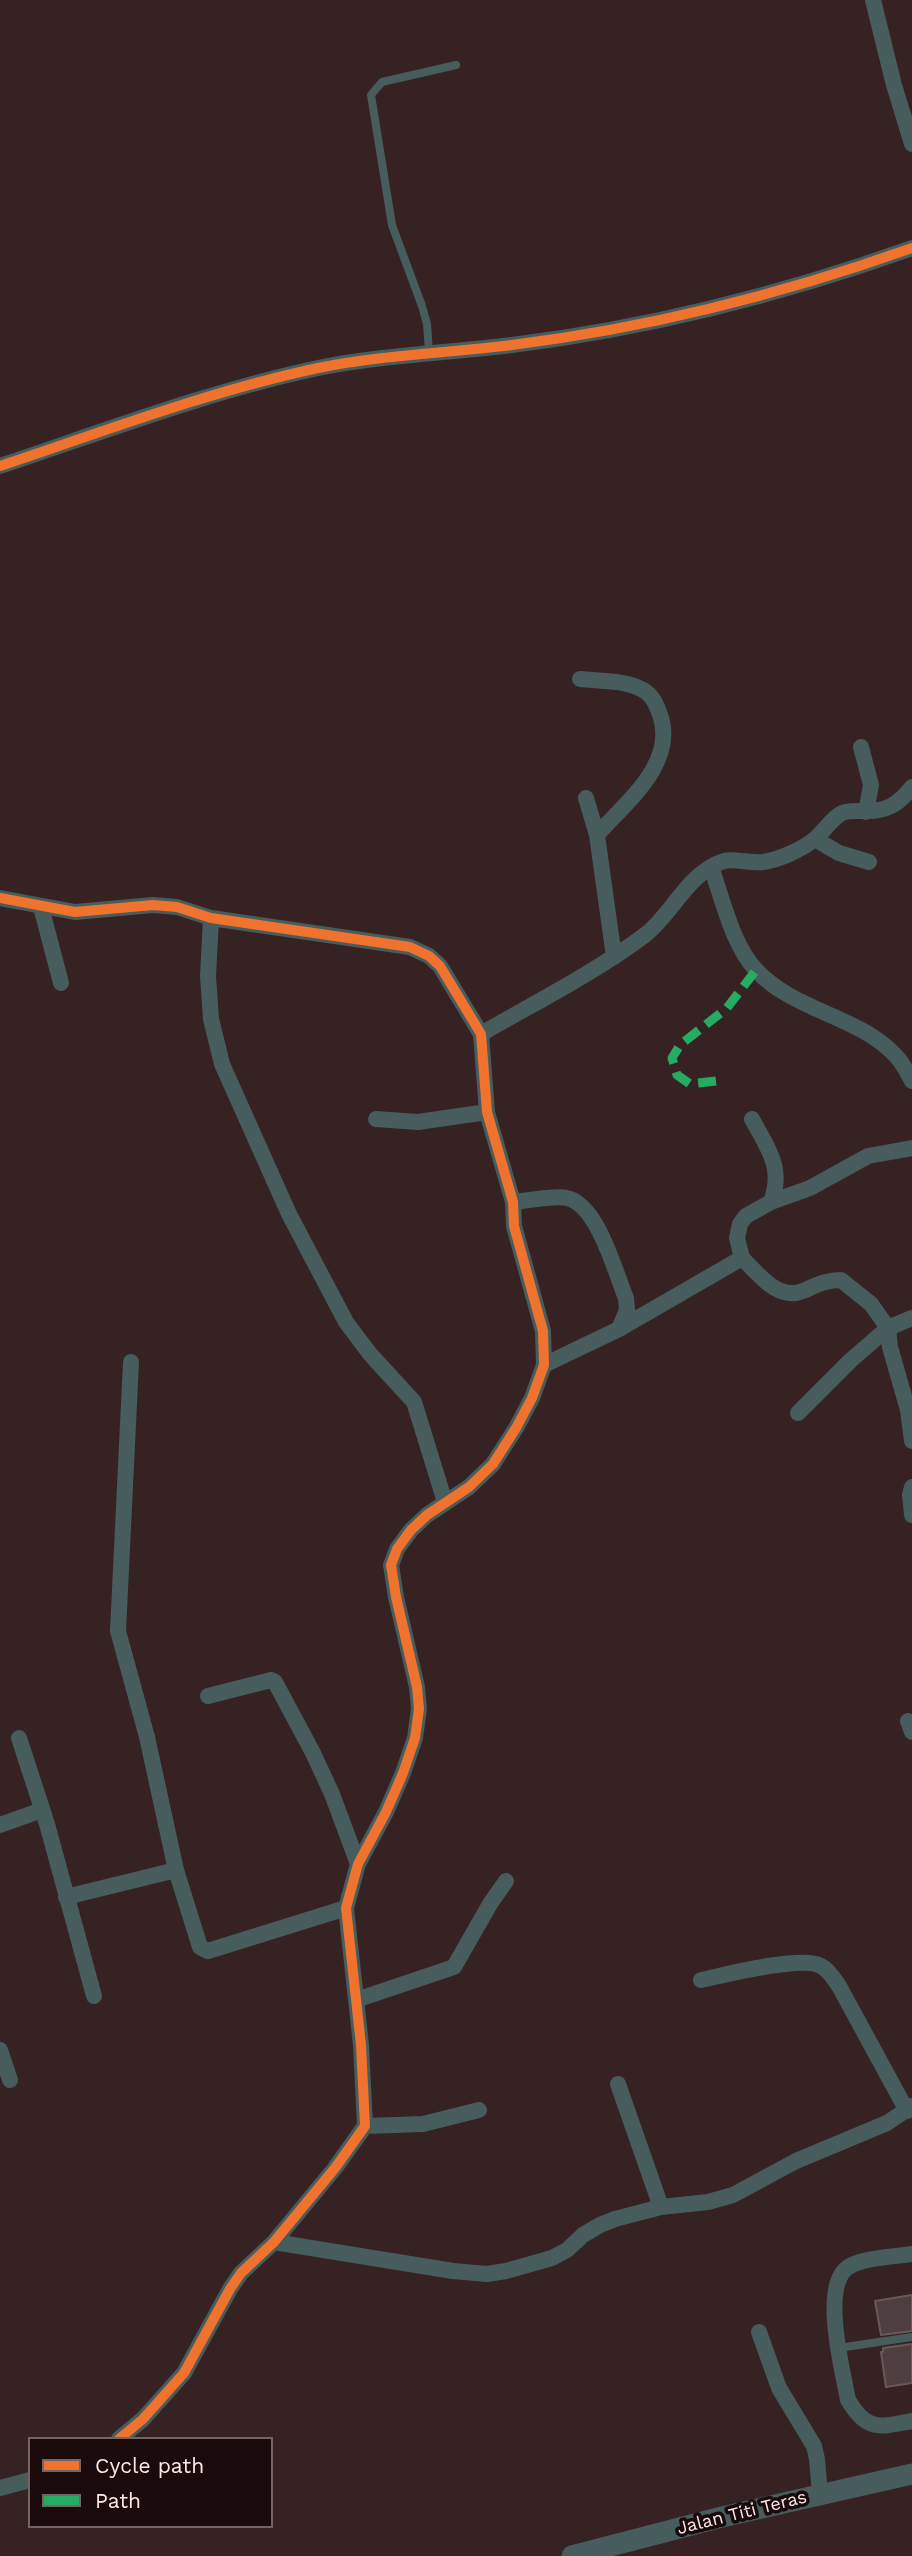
<!DOCTYPE html>
<style>
body{margin:0}
#map{position:relative;width:912px;height:2556px;overflow:hidden;background:#362123;font-family:"Work Sans",sans-serif}
canvas{display:block}
.legend{position:absolute;left:28px;top:2437px;width:245px;height:91px;box-sizing:border-box;background:#1a0a0b;border:2px solid #756363;margin:0;padding:9px 12px;list-style:none;font-size:21px;color:#fde8e8}
.legend li{display:flex;align-items:center;gap:14px;height:35px}
.legend b{width:35px;border:2px solid #756363}
</style>
<div id="map">
<canvas width="912" height="2556"></canvas>
<ul class="legend">
<li><b style="height:9px;background:#ef722f"></b>Cycle path</li>
<li><b style="height:9px;background:#26ab63"></b>Path</li>
</ul>
</div>
<script>
const ctx = document.querySelector('canvas').getContext('2d');
ctx.lineJoin = 'round';
function paint(path, color) {
  ctx.fillStyle = color;
  ctx.fill(path, 'evenodd');
}
function trace(path, color, width, dash) {
  ctx.strokeStyle = color;
  ctx.lineWidth = width;
  ctx.lineCap = dash ? 'butt' : 'round';
  ctx.setLineDash(dash || []);
  ctx.stroke(path);
}
function label(font, color, halo, rows, align = 'center') {
  ctx.font = font + ' "Work Sans",sans-serif';
  ctx.lineWidth = 7;
  ctx.setLineDash([]);
  ctx.textBaseline = 'middle';
  ctx.strokeStyle = halo;
  ctx.fillStyle = color;
  for (const [text, x, y, turn = 0] of rows) {
    ctx.save();
    ctx.translate(x, y);
    ctx.rotate((+turn || 0) * Math.PI / 180);
    ctx.textAlign = isNaN(turn) ? turn : align;
    if (halo) ctx.strokeText(text, 0, 0);
    ctx.fillText(text, 0, 0);
    ctx.restore();
  }
}
const building = new Path2D(`
 M912,2295V2331L881,2335L875,2301Z
 M912,2344V2383L886,2387L881,2352H883V2348Z`);
paint(building, '#4f3e3f');
trace(building, '#6a5859', 2);
trace(new Path2D(`
 M429,352L427,324L422,306L392,225L371,95L382,82L456,65
 M839,2348L912,2337`), '#475c5c', 8);
trace(new Path2D(`
 M873,0L894,85L912,144
 M0,466C105,431 210,391 318,368C382,355 448,353 512,345C648,328 783,294 912,248
 M580,679C599,681 621,680 639,688C650,692 655,701 659,712C679,762 626,802 597,835
 M861,747L871,785L866,812
 M586,798L597,835L614,957
 M815,839L839,853L869,862
 M711,867C723,900 732,944 756,970C794,1011 856,1015 894,1054C902,1061 907,1072 912,1081
 M0,898L75,912L153,905L177,907L211,918L410,947L429,956L440,966L481,1034L487,1112L513,1202L514,1226L543,1331L544,1365L532,1398L516,1428L493,1464L469,1487L427,1515L411,1530L397,1549L391,1565L396,1597L417,1687L419,1709L415,1738L403,1773L386,1812L358,1864L346,1908L361,2045L365,2126L335,2168L274,2242L241,2273L230,2289L184,2373L143,2419L119,2439
 M41,907L61,983
 M211,918L208,976L211,1019L222,1064L289,1214L346,1322L370,1354L414,1402L445,1502
 M481,1034C536,1002 594,973 645,935C672,914 687,875 721,862C733,857 749,864 763,862C779,860 803,849 816,838C825,830 831,819 842,813C849,810 856,811 863,811C886,812 898,805 912,787
 M376,1119L418,1122L487,1112
 M752,1119C768,1149 784,1168 771,1202
 M513,1202C528,1201 554,1195 567,1198C598,1205 615,1272 626,1298L627,1310L619,1329
 M742,1258C759,1274 777,1301 803,1291C817,1285 825,1280 841,1280L871,1304L888,1328L890,1347L908,1410L912,1441
 M131,1362L118,1631L147,1737L176,1870L200,1947L208,1951L346,1908
 M544,1365L619,1329L742,1258L737,1238L740,1224L746,1216L771,1202L810,1188L868,1156L912,1148
 M798,1413L851,1360L888,1328L912,1318
 M912,1487L910,1495L912,1515
 M208,1696L271,1680L275,1682L313,1753L332,1794L358,1864
 M908,1721L912,1732
 M19,1738L47,1824L94,1996
 M0,1825L42,1810
 M66,1897L176,1870
 M701,1980C725,1975 801,1955 821,1966C829,1970 834,1979 839,1986L907,2111
 M356,2000L454,1967L490,1904L506,1881
 M0,2050L10,2080
 M618,2084L661,2207
 M365,2126L423,2124L479,2110
 M274,2242L453,2271L487,2274L506,2271L552,2258L567,2250L583,2235L600,2225L615,2219L661,2207L708,2202L733,2195L796,2161L887,2123L912,2106
 M912,2254C894,2257 869,2257 852,2265C818,2279 843,2371 848,2400C867,2432 879,2427 912,2421
 M759,2332L779,2388L814,2446L817,2459L820,2495
 M0,2488L30,2480`), '#475c5c', 16);
trace(new Path2D(`
 M572,2556L722,2517L912,2474`), '#475c5c', 21);
trace(new Path2D(`
 M716,1081L690,1084L677,1075L672,1058L680,1045L727,1008L756,970`), '#26ab63', 9, [18, 9]);
trace(new Path2D(`
 M0,466C105,431 210,391 318,368C382,355 448,353 512,345C648,328 783,294 912,248
 M0,898L75,912L153,905L177,907L211,918L410,947L429,956L440,966L481,1034L487,1112L513,1202L514,1226L543,1331L544,1365L532,1398L516,1428L493,1464L469,1487L427,1515L411,1530L397,1549L391,1565L396,1597L417,1687L419,1709L415,1738L403,1773L386,1812L358,1864L346,1908L361,2045L365,2126L335,2168L274,2242L241,2273L230,2289L184,2373L143,2419L119,2439`), '#ef722f', 10);
label('18px', '#fde8e8', '#1a0a0b', [
 ["Jalan Titi Teras",742,2513,-14]
]);
</script>
